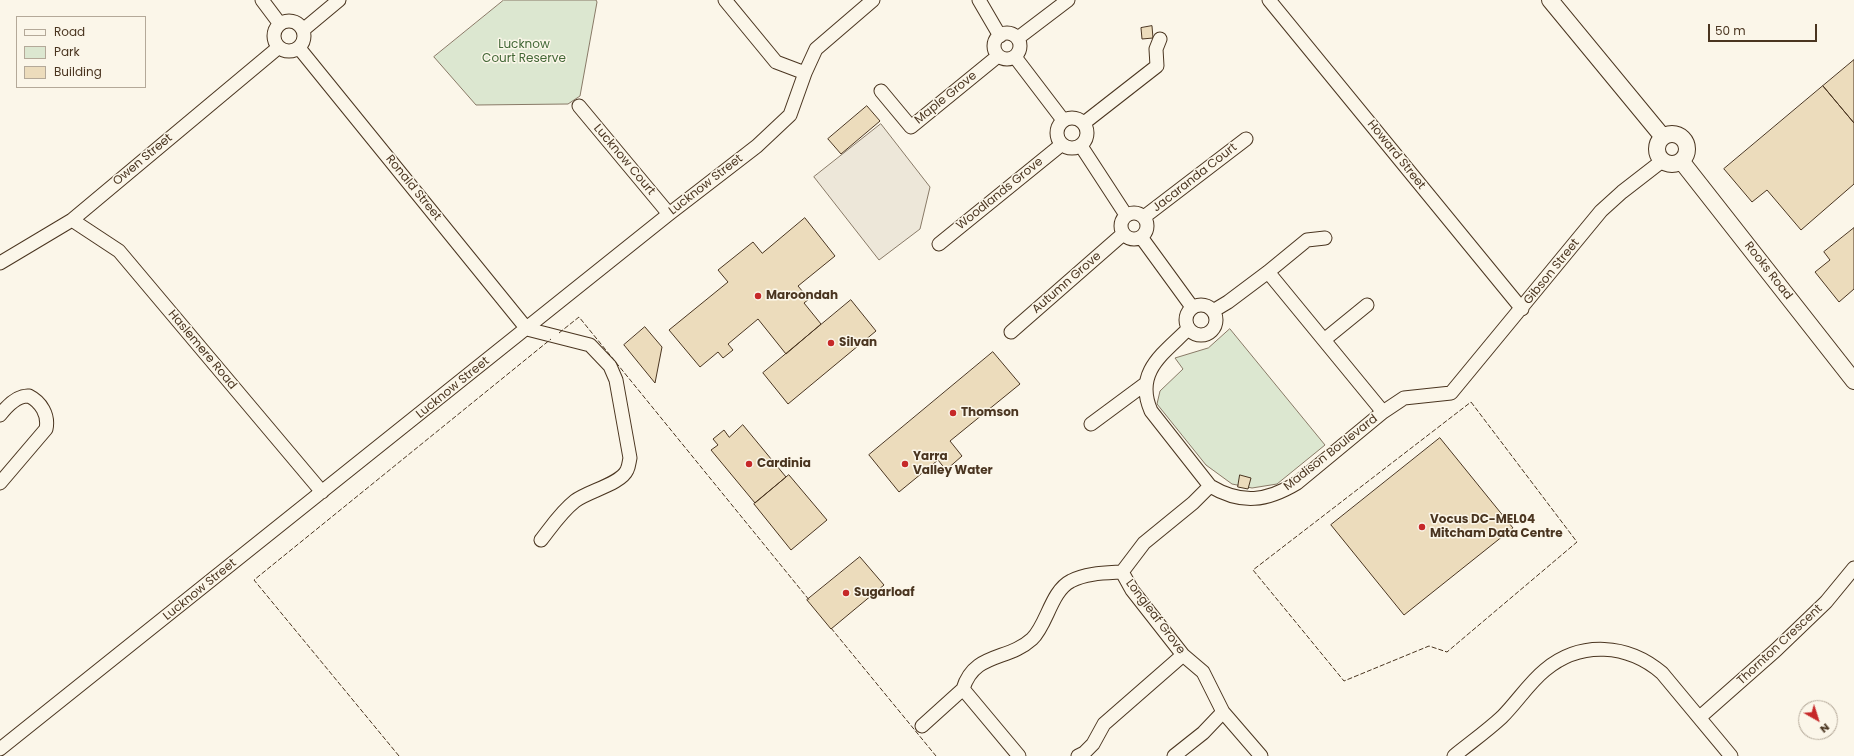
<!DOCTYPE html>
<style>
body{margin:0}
#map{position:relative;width:1854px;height:756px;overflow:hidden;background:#fbf6e9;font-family:Poppins,sans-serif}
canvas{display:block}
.legend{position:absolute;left:16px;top:16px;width:130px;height:72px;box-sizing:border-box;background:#fbf6e9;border:1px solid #b4a999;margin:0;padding:5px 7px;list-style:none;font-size:12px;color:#4a3520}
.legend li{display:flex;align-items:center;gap:8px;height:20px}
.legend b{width:20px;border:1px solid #b4a999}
.north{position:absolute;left:1798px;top:700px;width:40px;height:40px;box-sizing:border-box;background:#fbf6e9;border:1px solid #b4a999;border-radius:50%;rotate:141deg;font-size:11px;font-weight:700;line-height:16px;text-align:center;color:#4a3520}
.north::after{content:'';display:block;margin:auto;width:14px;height:18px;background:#c62828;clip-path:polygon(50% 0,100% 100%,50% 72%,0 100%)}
.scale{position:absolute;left:1708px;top:24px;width:109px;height:18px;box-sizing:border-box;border:2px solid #4a3520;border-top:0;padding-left:5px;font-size:12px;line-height:14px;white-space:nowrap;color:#4a3520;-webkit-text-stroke:3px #fbf6e9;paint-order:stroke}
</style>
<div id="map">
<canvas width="1854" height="756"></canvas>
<ul class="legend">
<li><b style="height:5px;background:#fbf6e9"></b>Road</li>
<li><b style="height:11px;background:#dce7d0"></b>Park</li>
<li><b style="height:11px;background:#ecdcbc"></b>Building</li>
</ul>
<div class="north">N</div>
<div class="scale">50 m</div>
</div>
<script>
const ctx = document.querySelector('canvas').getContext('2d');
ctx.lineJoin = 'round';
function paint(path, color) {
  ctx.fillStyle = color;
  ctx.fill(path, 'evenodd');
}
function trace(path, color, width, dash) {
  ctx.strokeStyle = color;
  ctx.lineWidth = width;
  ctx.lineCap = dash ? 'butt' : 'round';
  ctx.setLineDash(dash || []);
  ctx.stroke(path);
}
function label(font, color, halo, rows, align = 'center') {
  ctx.font = font + ' Poppins,sans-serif';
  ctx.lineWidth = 3;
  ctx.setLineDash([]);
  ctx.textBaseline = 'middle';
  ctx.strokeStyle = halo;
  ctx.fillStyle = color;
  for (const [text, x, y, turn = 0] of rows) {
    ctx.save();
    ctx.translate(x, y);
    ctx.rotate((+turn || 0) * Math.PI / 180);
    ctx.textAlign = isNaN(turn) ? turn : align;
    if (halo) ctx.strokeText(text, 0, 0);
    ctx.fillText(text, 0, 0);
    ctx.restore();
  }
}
const green = new Path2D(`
 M504,0H596L597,2L580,96L568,104L476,105L434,57Z
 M1230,329L1325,445L1277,484L1252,488L1232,484L1206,465L1157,404L1160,391L1183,369L1175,358L1208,348Z`);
paint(green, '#dce7d0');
trace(green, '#887966', 1);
const parking = new Path2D(`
 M881,124L930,187L920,229L879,260L814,177Z`);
paint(parking, '#ede7d9');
trace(parking, '#887966', 1);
const building = new Path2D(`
 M1152,26L1153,38L1142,39L1141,28Z
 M1854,60V123L1823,86Z
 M1823,86L1854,123V184L1801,230L1767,190L1752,202L1724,169Z
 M867,106L880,121L841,154L828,139Z
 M805,218L835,256L798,286L809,299L804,303L821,324L786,354L758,319L728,344L733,350L723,358L718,352L700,367L669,330L728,282L718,270L753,242L762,253Z
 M1854,228V289L1839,302L1815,272L1830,260L1824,252Z
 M851,300L876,331L788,404L763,373Z
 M645,327L662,347L655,383L624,345Z
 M993,352L1020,384L950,441L962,456L946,470L938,460L899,492L869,455Z
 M743,425L786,477L755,503L711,450L718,445L713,439L724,430L729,437Z
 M1440,438L1513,528L1404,615L1331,525Z
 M789,475L827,520L791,550L754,504Z
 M1240,475L1251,478L1248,489L1238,487Z
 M860,557L884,585L831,629L807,600Z`);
paint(building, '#ecdcbc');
trace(building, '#4a3520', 1);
const minor = new Path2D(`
 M262,0L280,24
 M725,0L776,62L805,73
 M979,0L1000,36
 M1269,0L1522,309
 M274 36a15 15 0 1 1 30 0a15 15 0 1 1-30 0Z
 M303,30L339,0
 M994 46a13 13 0 1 1 26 0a13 13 0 1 1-26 0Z
 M1018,38L1068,0
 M299,48L527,329L590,345L610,366L616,380L630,458C629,462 629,466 627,470C621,484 588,491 575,501C561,512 552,526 541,540
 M1015,57L1063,120
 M881,91L911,127L998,56
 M579,106L669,214
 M1057 133a15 15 0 1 1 30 0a15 15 0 1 1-30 0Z
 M1084,123L1157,66L1156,49L1160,39
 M1081,146L1126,215
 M1121 226a13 13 0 1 1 26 0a13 13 0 1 1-26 0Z
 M1144,217L1246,139
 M72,220L119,251L322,492
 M1141,237L1192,307
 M939,244L1061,145
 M0,263L72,220L279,47
 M1268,272L1383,412
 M1186 320a15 15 0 1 1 30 0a15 15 0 1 1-30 0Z
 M1213,311L1228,302L1268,272L1307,240L1325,238
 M1188,329C1163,354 1134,372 1151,411L1210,486C1242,505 1267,501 1297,483L1383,412L1404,398L1451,393L1601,211L1622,192L1662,161
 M1011,332L1123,234
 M1324,340L1367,305
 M0,415C7,406 17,395 29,396C41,402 49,415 46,429L0,483
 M1091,424L1145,384
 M1122,572L1132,590L1183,655L1203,672L1223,712L1261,756
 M1700,717L1776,650L1826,602L1854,568
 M922,726L963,689
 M0,749L669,214L757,146L790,115L805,73L816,49L873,0
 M1019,756L963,689C974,652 1008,661 1032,639C1047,625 1051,591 1071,581C1086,573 1105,573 1122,572L1144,543L1193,503L1210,486
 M1078,756L1084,753L1093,744L1104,724L1183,655
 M1174,756L1203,733L1223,712
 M1454,756C1470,743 1487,731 1502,717C1517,702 1529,683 1545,670C1581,640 1628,644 1662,673L1731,756`);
const tertiary = new Path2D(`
 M1550,0L1663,137
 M1657 149a15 15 0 1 1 30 0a15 15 0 1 1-30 0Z
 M1682,162L1854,381`);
trace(minor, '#4a3520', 15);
trace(tertiary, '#4a3520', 18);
trace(minor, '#fbf6e9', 13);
trace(tertiary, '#fbf6e9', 16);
trace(new Path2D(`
 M559,333L579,317L810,601
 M1471,402L1577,542L1447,652L1429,646L1344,681L1253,570Z
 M831,628L936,756
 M399,756L254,580L551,339`), '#4a3520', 1, [5, 2]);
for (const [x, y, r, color] of [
 [758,296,4,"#c62828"],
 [831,343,4,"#c62828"],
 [953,413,4,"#c62828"],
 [749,464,4,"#c62828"],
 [905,464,4,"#c62828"],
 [1422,527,4,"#c62828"],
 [846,593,4,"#c62828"]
]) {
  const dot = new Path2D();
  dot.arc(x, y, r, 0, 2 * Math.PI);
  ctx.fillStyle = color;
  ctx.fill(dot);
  trace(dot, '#fbf6e9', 1.5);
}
label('12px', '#436837', '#fbf6e9', [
 ["Lucknow",524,45],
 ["Court Reserve",524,59]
]);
label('12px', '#4a3520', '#fbf6e9', [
 ["Maple Grove",946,98,-39],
 ["Howard Street",1396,155,51],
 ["Owen Street",143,160,-40],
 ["Lucknow Court",624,160,50],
 ["Jacaranda Court",1195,178,-38],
 ["Lucknow Street",706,185,-38],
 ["Ronald Street",413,188,51],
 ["Woodlands Grove",1000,194,-39],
 ["Rooks Road",1768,271,52],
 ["Gibson Street",1552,272,-51],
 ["Autumn Grove",1067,283,-41],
 ["Haslemere Road",202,350,50],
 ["Lucknow Street",453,388,-39],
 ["Madison Boulevard",1331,453,-38],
 ["Lucknow Street",200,590,-39],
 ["Longleaf Grove",1155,617,53],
 ["Thornton Crescent",1780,645,-43]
]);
label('bold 12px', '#4a3520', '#fbf6e9', [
 ["Maroondah",766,296],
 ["Silvan",839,343],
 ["Thomson",961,413],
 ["Yarra",913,457],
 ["Valley Water",913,471],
 ["Cardinia",757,464],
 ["Vocus DC-MEL04",1430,520],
 ["Mitcham Data Centre",1430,534],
 ["Sugarloaf",854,593]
], 'left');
</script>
